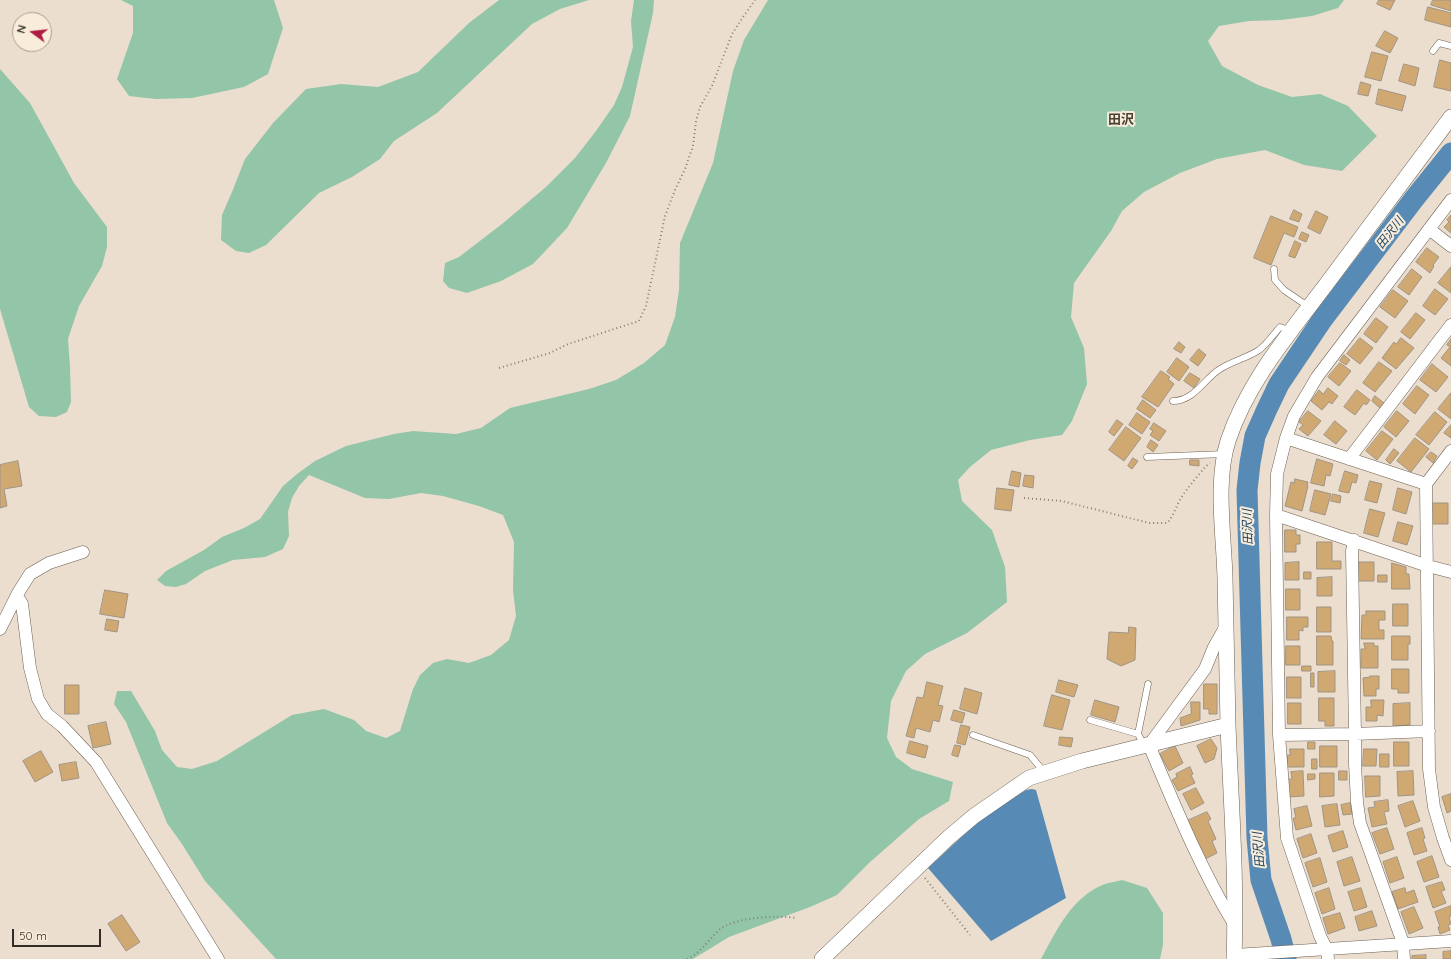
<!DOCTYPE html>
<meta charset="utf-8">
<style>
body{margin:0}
#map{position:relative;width:1451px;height:959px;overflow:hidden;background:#ebdece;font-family:Quicksand,sans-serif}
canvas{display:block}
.north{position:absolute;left:12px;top:12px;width:40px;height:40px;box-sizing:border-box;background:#f8ecdb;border:1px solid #a9a093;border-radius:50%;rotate:285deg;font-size:11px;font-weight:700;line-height:16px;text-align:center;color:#322d27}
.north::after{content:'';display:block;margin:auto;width:14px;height:18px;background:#b01d42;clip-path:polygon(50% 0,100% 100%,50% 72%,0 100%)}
.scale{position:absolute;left:12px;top:929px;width:89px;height:18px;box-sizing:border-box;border:2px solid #322d27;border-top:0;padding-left:5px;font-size:12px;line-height:14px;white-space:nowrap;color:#322d27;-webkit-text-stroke:3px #f8ecdb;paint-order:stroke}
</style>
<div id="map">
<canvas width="1451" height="959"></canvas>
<div class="north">N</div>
<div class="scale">50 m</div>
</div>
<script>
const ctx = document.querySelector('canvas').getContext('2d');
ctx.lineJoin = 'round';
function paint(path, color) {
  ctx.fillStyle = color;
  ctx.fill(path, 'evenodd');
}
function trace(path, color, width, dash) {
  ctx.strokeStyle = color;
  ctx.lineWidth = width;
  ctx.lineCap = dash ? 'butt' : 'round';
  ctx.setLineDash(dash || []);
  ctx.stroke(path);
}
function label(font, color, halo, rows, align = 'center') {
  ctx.font = font + ' Quicksand,"Noto Sans JP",sans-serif';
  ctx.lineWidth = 4;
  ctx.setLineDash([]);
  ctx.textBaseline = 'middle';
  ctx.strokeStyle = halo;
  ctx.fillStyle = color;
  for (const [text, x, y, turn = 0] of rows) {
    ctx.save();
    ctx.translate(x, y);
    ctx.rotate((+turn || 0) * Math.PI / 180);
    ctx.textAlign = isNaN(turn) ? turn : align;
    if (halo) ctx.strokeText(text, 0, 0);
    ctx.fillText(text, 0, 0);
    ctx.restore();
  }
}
paint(new Path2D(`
 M121,0H274L283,28L268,74L244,87L192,98L156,99L129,96L117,79L133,33V6Z
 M499,0H589L560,9L532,24L437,113L394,141L380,159L352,177L319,193L266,245L249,253L236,251L221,240L222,215L232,192L245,159L273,123L306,89L341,84L378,87L418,72L469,23Z
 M634,0H654L653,13L630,116L606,163L567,228L533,264L501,281L467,293L449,288L443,281L445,263L459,257L502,224L546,187L575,158L596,131L614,105L622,87L633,47L631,21Z
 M768,0H1344L1338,8L1312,16L1281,20L1249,21L1219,26L1208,41L1222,66L1258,85L1292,97L1320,94L1348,106L1377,136L1342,171L1304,165L1265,150L1217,159L1180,173L1144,192L1122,211L1111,231L1074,283L1071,317L1084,348L1087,384L1072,421L1062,435L1030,440L991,450L970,467L958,480L962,501L992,530L1005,567L1007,602L967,633L925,654L906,671L891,701L887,738L896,757L912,769L953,782L949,801L919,819L869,863L837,895L810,907L729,937L693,959H276L205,881L182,844L167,823L126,722L114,704L117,691H131L155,731L162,750L177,767L192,769L217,761L292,715L324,709L354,720L366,731L386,738L400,731L413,689L420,675L433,663L447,659L469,663L491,655L509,640L516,616L513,590L514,542L503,515L479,506L443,496L421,493L389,499L365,498L309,475L299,486L292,498L288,512L289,536L283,549L265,557L233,560L205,571L186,584L176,587L165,586L157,580L166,571L204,550L222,537L244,528L260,519L283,486L297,474L315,461L346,446L394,434L413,431L456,434L481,428L510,408L589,389L616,380L644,363L665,345L675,317L679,290L680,243L713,163L733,71L744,40Z
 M0,69L30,103L74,183L107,227V247L102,266L79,306L68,339L70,367L71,402L67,412L56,417L39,416L29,407L0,309Z
 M1122,880L1147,888L1163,913V945L1160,959H1041C1056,932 1069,902 1098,887C1105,883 1115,882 1122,880Z`), '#93c5a8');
paint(new Path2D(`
 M1032,789L1036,790L1066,898L991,941L928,868L985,815L1026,790Z`), '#578ab4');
trace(new Path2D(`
 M1286,959L1281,939L1261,880L1257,838L1247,490L1250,463L1255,436L1267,409L1279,384L1322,320L1414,199L1451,153`), '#578ab4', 21);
const building = new Path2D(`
 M1379,0H1395L1390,10L1377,4Z
 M1433,0H1451V11L1431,5Z
 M1428,7L1451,13V27L1425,20Z
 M1385,31L1398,38L1390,53L1376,46Z
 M1372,52L1388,56L1381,81L1365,77Z
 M1440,60L1451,63V91L1434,87Z
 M1404,64L1419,68L1415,86L1399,81Z
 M1361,82L1371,85L1368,96L1358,94Z
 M1379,89L1406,96L1402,111L1376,104Z
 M1294,210L1302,214L1299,222L1290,219Z
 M1316,211L1328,217L1320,234L1308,228Z
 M1451,215V233L1444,227L1449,222L1447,220Z
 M1271,216L1298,227L1294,237L1284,233L1271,265L1254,258Z
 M1302,232L1309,235L1306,242L1299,239Z
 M1295,241L1301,244L1295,258L1289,256Z
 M1427,248L1439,257L1433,265L1434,266L1430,273L1416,262Z
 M1451,267V293L1438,283Z
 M1412,269L1422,277L1409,295L1398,287Z
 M1435,289L1448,299L1435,315L1423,306Z
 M1393,290L1408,301L1395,318L1380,307Z
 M1416,313L1425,320L1410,339L1401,332Z
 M1376,318L1388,327L1376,343L1364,334Z
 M1360,338L1373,348L1360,364L1347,354Z
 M1401,338L1414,348L1396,369L1382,358L1394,342L1396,344Z
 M1451,339V366L1441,358L1450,347L1447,345Z
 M1179,342L1185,347L1181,353L1174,349Z
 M1199,349L1206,355L1198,366L1190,360Z
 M1344,355L1350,360L1346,365L1340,361Z
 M1177,358L1189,367L1179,381L1167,372Z
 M1379,362L1392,371L1375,392L1363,383Z
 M1340,363L1351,371L1339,386L1328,377Z
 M1432,364L1448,377L1436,392L1420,380Z
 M1161,371L1170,377L1168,379L1174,384L1158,407L1142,397Z
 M1190,373L1200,379L1194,388L1184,381Z
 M1417,386L1429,395L1415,414L1403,404Z
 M1328,388L1338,396L1332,404L1329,402L1322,410L1311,401L1319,390L1323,394Z
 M1357,390L1370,400L1366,405L1364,403L1355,415L1344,407Z
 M1451,393V419L1438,409Z
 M1375,396L1384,403L1380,408L1372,401Z
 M1143,400L1156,410L1150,418L1137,409Z
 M1308,411L1321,421L1308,436L1299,429L1303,425L1299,422Z
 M1397,411L1409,421L1396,437L1384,427Z
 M1435,412L1447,422L1429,445L1416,435Z
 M1137,413L1150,422L1142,434L1129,425Z
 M1117,420L1123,424L1114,436L1109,432Z
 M1335,421L1347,431L1336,444L1324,435Z
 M1154,423L1166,431L1159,441L1150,435L1153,431L1150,429Z
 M1451,425V438L1444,433Z
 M1126,427L1141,438L1124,461L1109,450Z
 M1382,431L1393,439L1377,460L1366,451Z
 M1415,438L1429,449L1411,472L1397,461Z
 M1151,440L1158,445L1153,452L1147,447Z
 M1394,449L1399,453L1390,464L1386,460Z
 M1431,452L1437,456L1433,463L1426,457Z
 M1133,458L1138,461L1132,469L1128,466Z
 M1317,459L1333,464L1330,476L1326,475L1324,486L1311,483Z
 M1190,460H1199V466L1190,465Z
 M18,461L22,486L4,489L7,506L0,508V465Z
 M1012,471L1021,473L1019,487L1009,485Z
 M1345,471L1358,475L1356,483L1352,482L1349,493L1339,491Z
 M1025,475L1034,476L1033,488L1023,486Z
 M1295,479L1308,482L1307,486H1308L1302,511L1285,506L1291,482L1294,483Z
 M1370,481L1382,484L1377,503L1365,500Z
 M997,488L1014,490L1011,511L995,509Z
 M1398,488L1412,492L1406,514L1393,510Z
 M1315,490L1331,494L1325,515L1310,511Z
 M1333,494L1341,496L1340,503L1331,501Z
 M1433,503H1448V524H1433Z
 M1370,509L1385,513L1378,537L1364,533Z
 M1398,522L1413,526L1407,545L1393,541Z
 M1285,530H1296V535H1300V544H1296V552H1285Z
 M1317,542H1332V561H1341V569H1317Z
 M1299,562V580H1285V563Z
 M1359,562H1374V581H1359Z
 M1392,563L1406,567V574H1409L1410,589H1392Z
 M1304,572H1311V579H1304Z
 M1378,575H1387V582H1378Z
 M1332,577V596H1317V578Z
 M1286,589H1300V610H1286Z
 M105,590L128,594L124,618L100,614Z
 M1393,604H1408V626H1393Z
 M1317,607H1331V632H1317Z
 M1366,611H1385V620H1379V630H1384V639H1361L1362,615H1366Z
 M1287,617H1308V627H1303V631L1299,630V640H1287Z
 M107,619L119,621L117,632L105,630Z
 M1129,627L1136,628L1135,660L1121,666L1107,659L1109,632L1128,633Z
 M1317,636H1331L1332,641H1333V665H1317Z
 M1392,636H1410V644H1408V660H1392Z
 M1364,643H1374V646H1378V668H1361V649H1365Z
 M1286,646H1300V665H1286Z
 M1302,666H1311V671H1302Z
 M1392,669H1409V693H1398V689H1392Z
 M1335,671V692H1318V672Z
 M1311,673H1314V687H1311Z
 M1370,676H1379V689H1376V696H1364L1363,678L1370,677Z
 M1287,677H1301V698H1287Z
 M1059,680L1078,685L1074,697L1056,692Z
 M927,682L943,686L938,705L943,706L939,722L933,720L930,732L916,728L914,738L906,736L917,697L923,698Z
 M1204,684H1217V714H1209V709H1204Z
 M65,685H79V714H65Z
 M965,688L982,693L977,714L960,709Z
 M1052,695L1070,700L1062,730L1044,726Z
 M1319,698H1334V726H1325V721H1319Z
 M1095,700L1119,707L1115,722L1091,715Z
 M1371,700H1384L1383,716L1377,715V721H1366V707H1371Z
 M1191,702H1200V720L1181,726L1180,718L1191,714Z
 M1288,703H1301V724H1288Z
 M1410,703V725L1393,726V704Z
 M954,710L965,713L962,723L951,720Z
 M106,722L111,744L93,748L88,726Z
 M961,725L970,727L965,745L957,743Z
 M1060,737L1073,738L1071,747L1059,745Z
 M1211,739L1217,748L1214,759L1205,763L1197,746Z
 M910,741L928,746L925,758L907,753Z
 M1308,742H1315V749H1308Z
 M1394,742H1409V766H1394Z
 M955,745L961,746L958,757L952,755Z
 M1175,746L1183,763L1169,771L1160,754Z
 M1320,746H1337V767H1320Z
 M1290,749H1304V767H1287V755H1290Z
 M1364,749H1377L1376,766H1363Z
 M41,751L53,772L35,782L23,761Z
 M1380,754H1389V767H1380Z
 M1312,759H1317V769H1312Z
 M76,762L79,778L62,781L59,765Z
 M1190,767L1193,774L1191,775L1195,783L1178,791L1172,780L1177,777L1176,774Z
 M1303,771L1304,796L1289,797L1288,779H1292L1291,772Z
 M1339,771H1347V780H1339Z
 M1413,771L1414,795L1398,796L1397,772Z
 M1320,773H1334V796L1320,797Z
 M1308,774H1315V779L1308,780Z
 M1365,776H1380V796L1366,797Z
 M1196,788L1204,803L1191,810L1183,794Z
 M1451,794V811L1447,813L1442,797Z
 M1388,800L1389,811L1384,812L1387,824L1372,827L1368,808L1375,807L1374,802Z
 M1413,801L1420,821L1405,827L1398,806Z
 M1350,803L1352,814L1343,815L1341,805Z
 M1337,804L1340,825L1325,827L1322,806Z
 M1307,806L1312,826L1296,830L1293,818H1296L1294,809Z
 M1207,812L1211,819L1208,821L1216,839L1212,841L1217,853L1205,859L1187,821Z
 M1387,828L1394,849L1380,854L1372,833Z
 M1422,828L1425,838L1423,839L1427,851L1414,855L1407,833Z
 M1343,831L1348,847L1333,852L1328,836Z
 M1311,834L1317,853L1303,858L1297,839Z
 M1432,856L1439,877L1424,882L1417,862Z
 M1352,857L1360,881L1344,886L1337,862Z
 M1397,857L1404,878L1390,883L1383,862Z
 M1320,858L1327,882L1313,887L1305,863Z
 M1442,882L1445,890L1441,891L1446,903L1433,908L1426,887Z
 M1329,888L1335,909L1322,914L1315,893Z
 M1361,888L1367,907L1354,911L1348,892Z
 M1405,888L1406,893L1414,890L1418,902L1398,909L1392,892Z
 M1451,906V916L1449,917L1451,924L1448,925L1450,930L1440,934L1438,927H1440L1435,912Z
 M1414,907L1423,928L1409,934L1401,912Z
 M1372,911L1377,926L1359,931L1355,917Z
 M1340,913L1345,928L1328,934L1323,918Z
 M122,915L140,942L126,951L108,924Z
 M1451,951V959H1443V952Z
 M1426,955V959H1412V956Z`);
paint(building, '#d0a872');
trace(building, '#a09485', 1);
const service = new Path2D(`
 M1433,51L1439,43L1451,46
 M1274,269L1275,280L1284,290L1309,307
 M1173,401C1194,401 1204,379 1220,369C1233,361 1247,358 1259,350C1267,344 1273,335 1280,327L1289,330
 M1147,457L1225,454
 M1090,720L1138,734L1144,745
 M1138,734L1148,684
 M973,735L1030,755L1044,772`);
const minor = new Path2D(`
 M1429,229L1451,246
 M1286,438L1426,484
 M1451,451L1426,484L1429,769L1434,807L1443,838L1451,860
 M1349,459L1451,325
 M1276,515L1428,566L1451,572
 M1354,540L1352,551L1355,734V764L1357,802L1360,823L1403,943L1404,959
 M17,596L22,604L30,668L38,699L47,714L62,726L96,762L218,959
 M1226,626L1214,647L1205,669L1149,745C1175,806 1200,868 1234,924
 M0,629L18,593L30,574L49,563L83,552
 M1279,735L1355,734L1429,731
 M1235,955L1451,941
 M1328,959L1327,950L1320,936L1287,838L1279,735L1276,515L1277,474L1286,438L1294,416L1317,377L1451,200`);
const tertiary = new Path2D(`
 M822,959L948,838L974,816L1029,778L1082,761L1228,725
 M1234,959C1237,881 1231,803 1228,725C1227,676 1226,627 1225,578C1224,536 1215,482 1228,441C1247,383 1288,335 1325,286C1367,230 1409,174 1451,117`);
trace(service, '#6b6052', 7);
trace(minor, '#6b6052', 13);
trace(tertiary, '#6b6052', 16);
trace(new Path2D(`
 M499,368L550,353L568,344L639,321L646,306L665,216L675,190L685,169L693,146L696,121L700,107L712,86L732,34L743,17L755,0
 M1024,498L1062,501L1149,523H1167C1174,516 1176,506 1181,498C1188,487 1197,477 1205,467L1210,463
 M925,878L970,935
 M687,959C701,953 708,940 719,930C734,917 777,915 797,918`), '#877e74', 2, [1, 3]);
trace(service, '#fff', 6);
trace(minor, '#fff', 12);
trace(tertiary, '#fff', 15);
label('italic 12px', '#183f5d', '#f8ecdb', [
 ["田沢川",1390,233,-52],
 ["田沢川",1248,527,-92],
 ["田沢川",1259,850,-95]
]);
label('bold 13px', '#4a4033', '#f8ecdb', [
 ["田沢",1121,120]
]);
</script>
